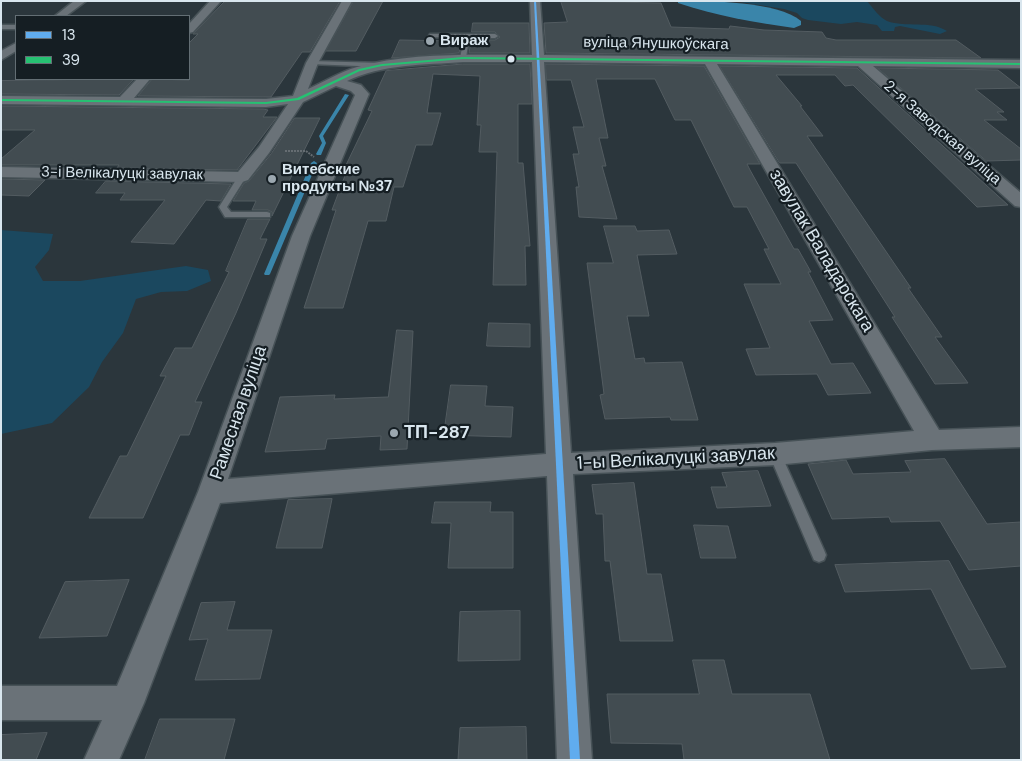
<!DOCTYPE html>
<meta charset="utf-8">
<style>
body{margin:0}
#map{position:relative;width:1022px;height:761px;overflow:hidden;background:#2b363c;font-family:"DM Sans",sans-serif}
canvas{display:block}
.frame{position:absolute;inset:0;border:2px solid #d9e6ee;pointer-events:none}
.legend{position:absolute;left:15px;top:15px;width:175px;height:65px;box-sizing:border-box;background:#151e23;border:1px solid #636e74;margin:0;padding:6px 9px;list-style:none;font-size:15px;color:#d9e6ee}
.legend li{display:flex;align-items:center;gap:10px;height:25px}
.legend b{width:25px;border:1px solid #636e74}
</style>
<div id="map">
<canvas width="1022" height="761"></canvas>
<div class="frame"></div>
<ul class="legend">
<li><b style="height:6px;background:#60acee"></b>13</li>
<li><b style="height:6px;background:#26c172"></b>39</li>
</ul>
</div>
<script>
const ctx = document.querySelector('canvas').getContext('2d');
ctx.lineJoin = 'round';
function paint(path, color) {
  ctx.fillStyle = color;
  ctx.fill(path, 'evenodd');
}
function trace(path, color, width, dash) {
  ctx.strokeStyle = color;
  ctx.lineWidth = width;
  ctx.lineCap = dash ? 'butt' : 'round';
  ctx.setLineDash(dash || []);
  ctx.stroke(path);
}
function label(font, color, halo, rows, align = 'center') {
  ctx.font = font + ' "DM Sans",sans-serif';
  ctx.lineWidth = 4.5;
  ctx.setLineDash([]);
  ctx.textBaseline = 'middle';
  ctx.strokeStyle = halo;
  ctx.fillStyle = color;
  for (const [text, x, y, turn = 0] of rows) {
    ctx.save();
    ctx.translate(x, y);
    ctx.rotate((+turn || 0) * Math.PI / 180);
    ctx.textAlign = isNaN(turn) ? turn : align;
    if (halo) ctx.strokeText(text, 0, 0);
    ctx.fillText(text, 0, 0);
    ctx.restore();
  }
}
paint(new Path2D(`
 M734,1H867C873,8 879,17 887,21C906,28 930,20 947,31L940,34L900,26L895,27L894,31H882L877,25L857,22L841,24L808,20L802,18L797,13L784,9Z
 M1,230L53,234L49,250L35,267L43,281H80L186,266L208,270L211,281L187,291L161,292L136,299L123,333L102,362L89,387L52,423L1,434Z`), '#1b485f');
paint(new Path2D(`
 M678,1C709,1 778,1 801,21V25L794,28C754,22 716,16 678,3Z`), '#3a85aa');
paint(new Path2D(`
 M345,94L349,95L323,136L326,143L321,155H317L316,154L322,143L319,136Z
 M314,161L317,163L270,274L269,275H265L264,274L311,163Z`), '#3a85aa');
const building = new Path2D(`
 M340,1L310,52H302L271,97L138,96L152,79L189,80V43L198,34H193L224,2Z
 M354,1H383L356,51H326Z
 M561,1L661,3L671,27L729,29L730,26L764,30L822,32L826,38L836,40H956L981,58L546,53L544,23L567,22Z
 M473,23H529L530,53H469L471,40H495L500,37L495,32H472Z
 M400,40L453,41H462L459,53L392,58Z
 M463,64H530L532,104H518V163H523L530,246H525L526,285H493L497,152H479L481,125H477L480,76L433,74L427,113H441L432,145H416L403,187H394L386,221H368L343,308H304L336,210H332L349,165H346L372,111L368,110L386,71Z
 M546,64L704,66L760,164H747L750,170L794,249H798L811,272H808L833,320L809,321L831,364L853,363L871,393L828,395L817,374L756,375L746,349L770,348L744,284H781L764,249H769L747,207H734L691,120H675L655,79H596L608,138H599L606,166H602L617,219L579,217L576,187H579L573,154H579L573,127H584L571,80H547Z
 M720,66L857,68L1008,205L977,207L853,85L845,86L835,75H776L802,106H800L823,136H807L911,288H908L942,337H935L968,383L935,384L892,317H895L796,163H780Z
 M878,68L998,70L1021,88L975,89L1004,112H997L1007,120H984L1021,149V160L987,161Z
 M102,79H134L119,95L1,94V81Z
 M1,106L263,109L268,110L263,117H277L237,170L117,168L119,165H1V159L35,130H1Z
 M295,118H320L272,216V212L268,210H252L256,201H233L244,183L249,181L271,154Z
 M1,179L45,180L29,196L1,195Z
 M106,181L231,184L221,201L206,200L174,244L131,242L165,200H120L125,193H96Z
 M248,219H270L260,239H267L236,313L195,402H202L189,435H180L143,518H89L120,456H127L166,376H160L175,348H192L229,272L226,271Z
 M604,226H635L637,231L669,230L677,254L637,255L649,316H627L635,359L644,358L645,363L682,362L698,420H671L670,417L605,419L600,395L604,394L587,263H613Z
 M489,323L530,324V347L487,346Z
 M397,330L413,331L407,449L380,450L381,436L327,439L325,449L265,452L280,397L335,395L334,399L388,397Z
 M451,385L487,386L485,406L513,407L511,437L444,435Z
 M945,459L987,524L1021,522V566L969,570L940,521L891,522L889,517L832,519L808,464L846,460L853,474L911,472L905,461Z
 M758,471L771,506L717,508L711,487H727L722,473Z
 M634,483L647,574H661L673,641H620L610,561H605L603,514H596L592,485Z
 M332,499L322,548H276L288,500Z
 M435,502H491L490,512H513V568H448L451,523H432Z
 M694,525L728,526L736,558H701Z
 M949,561L1006,667L971,669L931,589L845,592L835,565Z
 M129,580L107,636L39,638L65,582Z
 M235,602L227,630H272L260,679L195,680L208,639L189,640L201,603Z
 M520,611V660L458,661L460,612Z
 M693,660H724L732,694H810L830,760H684L682,744L611,743L607,694H699Z
 M160,719H235L224,760H145Z
 M526,727L527,760H458L460,728Z
 M47,733L36,760H1V735Z`);
paint(building, '#424c51');
trace(building, '#535c61', 1);
const service = new Path2D(`
 M1,25H16V29H1Z
 M430,34H495L498,36L495,38H469L466,58L463,60L460,58L464,38L428,37Z
 M312,61L382,63L385,65L382,67L310,64L309,63Z
 M239,175L246,177L227,207L231,212H267L270,213V217H225L219,207Z
 M775,449L779,450L781,454L824,550L826,555L824,560L819,562L814,560L769,454L771,450Z`);
const minor = new Path2D(`
 M74,1H86L66,16H55Z
 M210,1H221L193,32L189,33V24Z
 M342,1H352L318,63L308,89C324,82 340,72 357,67C410,52 477,55 532,55L530,1H540L544,55L1021,60V68L873,66L1021,193V207L1015,206L858,66L717,64L939,430L1021,427V447L932,450L775,465L573,474L592,760H557L547,476L220,503L144,703L119,760H84L102,720H1V686H117L198,492L292,236L355,95L351,91L336,86L303,102L269,153L248,180L242,182L1,177V167L238,172L259,147L288,104L266,107L1,104V96L120,97L137,79H150L134,98L266,99L293,96L306,63ZM463,62H532L546,454L228,479L310,236L369,94L361,85L347,81C382,64 424,65 463,62ZM544,62L705,64L914,431L775,443L571,453Z
 M16,43V51L1,60V51Z`);
trace(service, '#475257', 3);
trace(minor, '#475257', 3);
trace(new Path2D(`
 M285,151H306L314,157`), '#666d72', 2, [2, 1]);
paint(service, '#6a7278');
paint(minor, '#6a7278');
paint(new Path2D(`
 M534,1H536L580,760H570Z`), '#60acee');
paint(new Path2D(`
 M463,57L1021,63V65L463,59L382,66L360,71L299,100L266,104L1,101V99L266,102L297,98L359,69L382,64Z`), '#26c172');
for (const [x, y, r, color] of [
 [430,41,5,"#9ca8b0"],
 [511,59,4.5,"#d9e6ee"],
 [272,179,5,"#9ca8b0"],
 [394,433,5,"#9ca8b0"]
]) {
  const dot = new Path2D();
  dot.arc(x, y, r, 0, 2 * Math.PI);
  ctx.fillStyle = color;
  ctx.fill(dot);
  trace(dot, '#151e23', 2);
}
label('bold 15px', '#d9e6ee', '#151e23', [
 ["Вираж",440,41],
 ["Витебские",282,170],
 ["продукты №37",282,187]
], 'left');
label('15px', '#d9e6ee', '#151e23', [
 ["вуліца Янушкоўскага",656,44,1],
 ["2-я Заводская вуліца",942,133,41],
 ["3-і Велікалуцкі завулак",122,174,1]
]);
label('18px', '#d9e6ee', '#151e23', [
 ["завулак Валадарскага",821,251,59],
 ["Рамесная вуліца",239,413,-71],
 ["1-ы Велікалуцкі завулак",676,459,-3]
]);
label('bold 18px', '#d9e6ee', '#151e23', [
 ["ТП-287",404,433]
], 'left');
</script>
